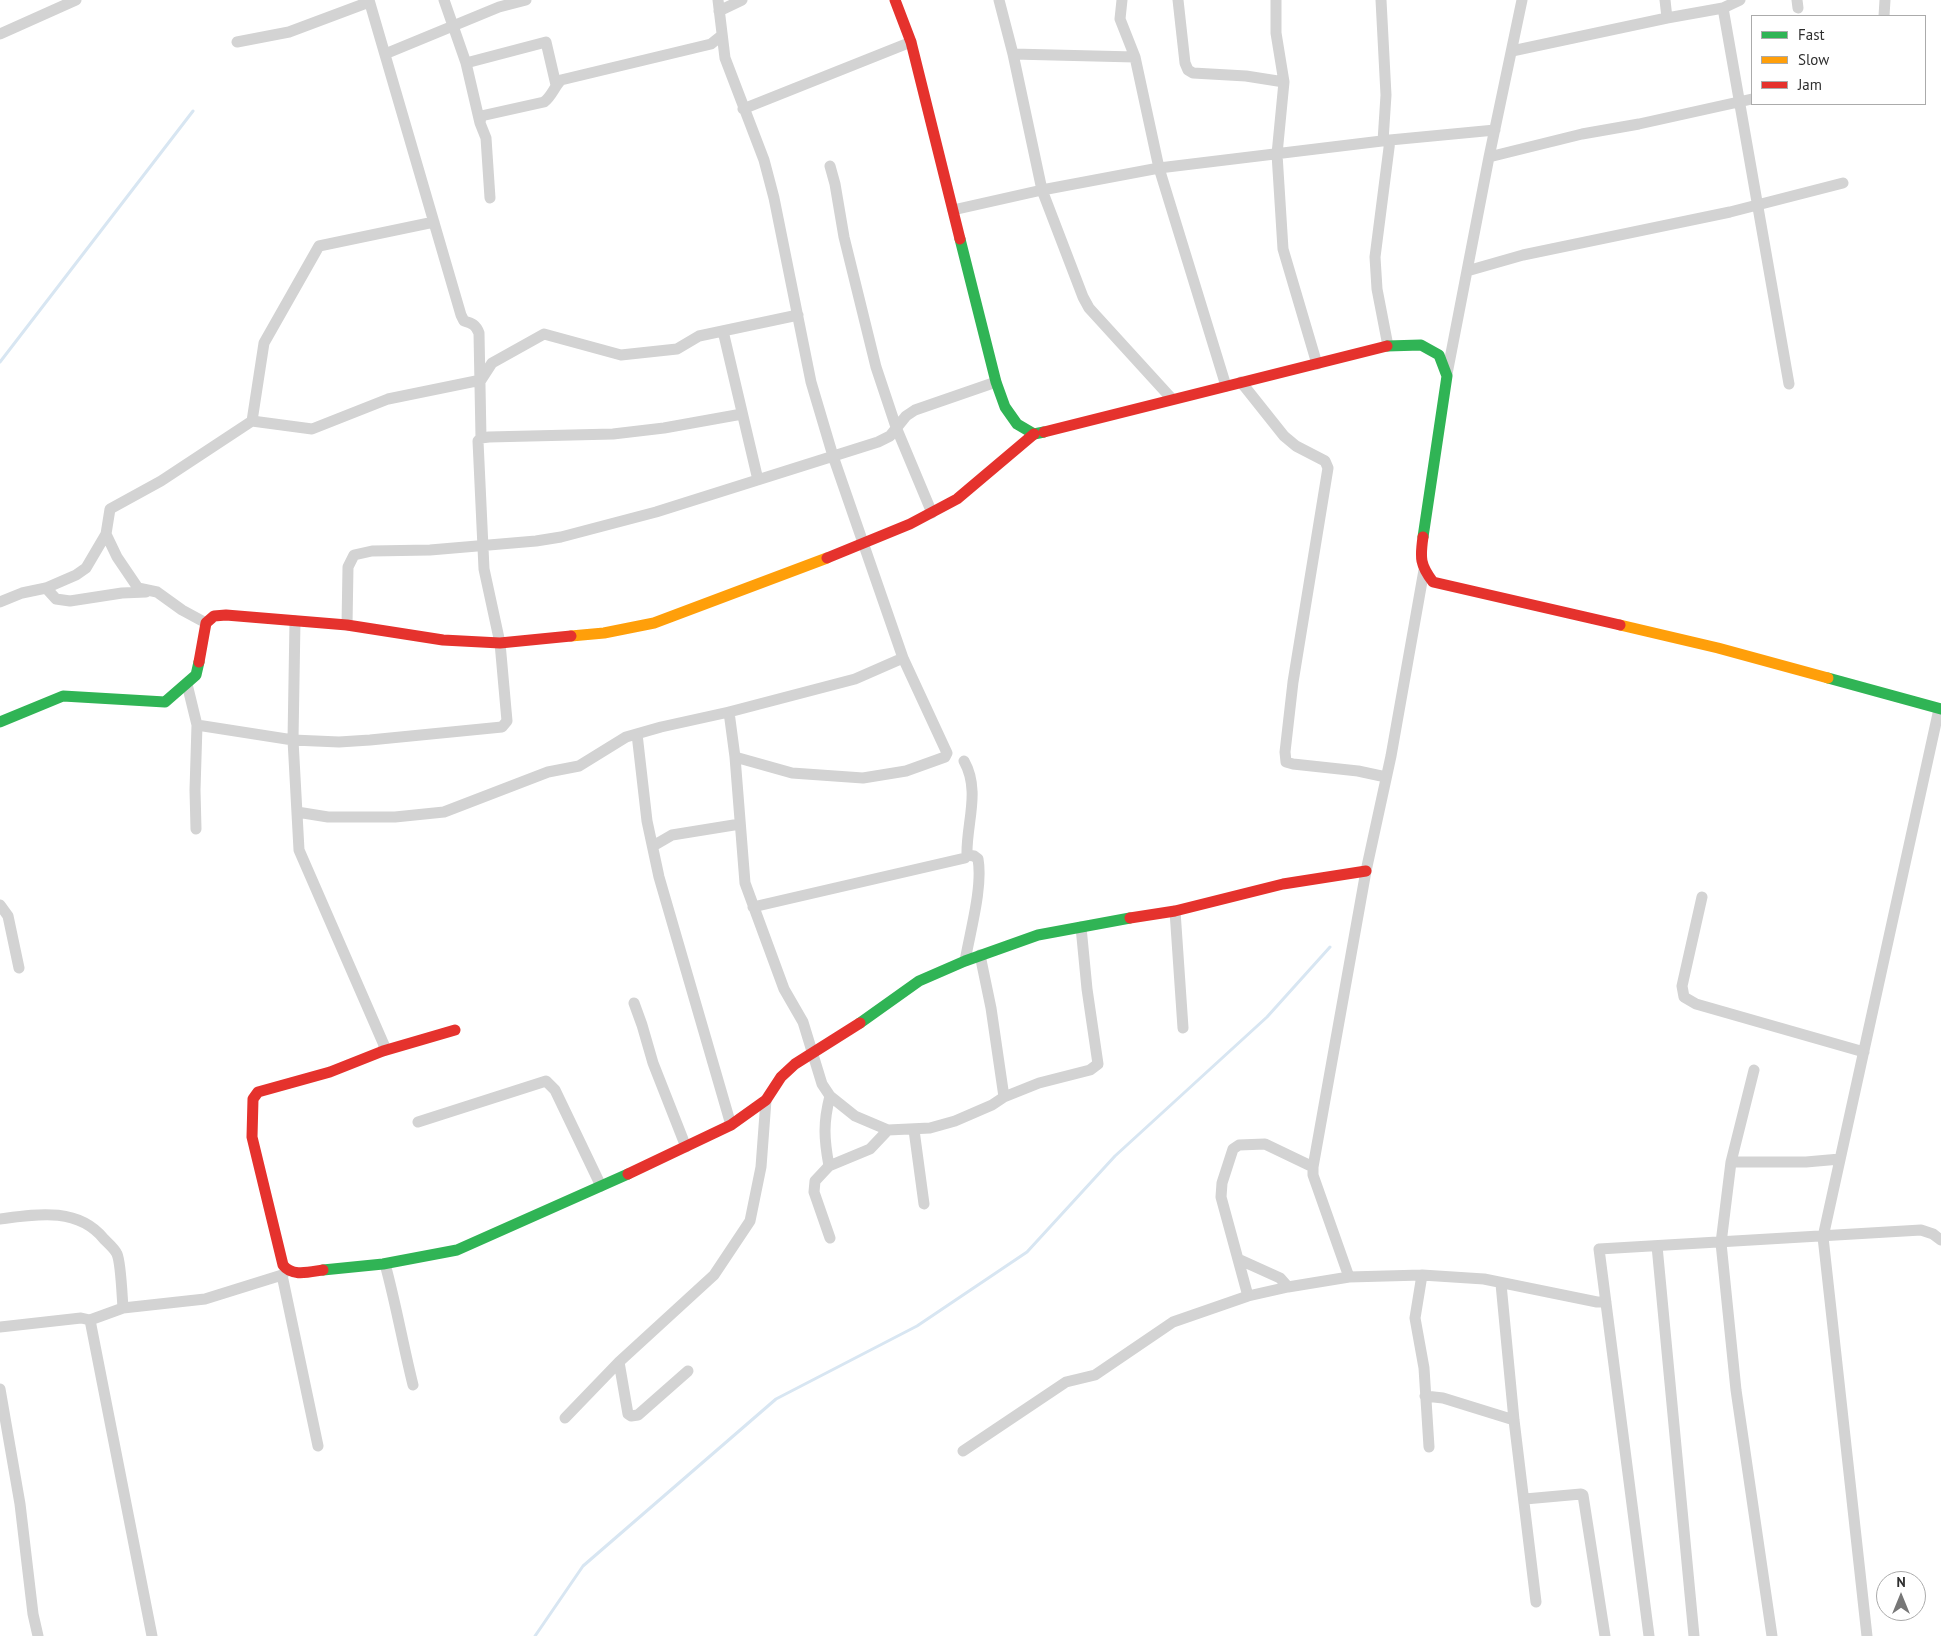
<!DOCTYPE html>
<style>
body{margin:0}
#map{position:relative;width:1941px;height:1636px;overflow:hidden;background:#fff;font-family:"PT Sans",sans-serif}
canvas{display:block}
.legend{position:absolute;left:1751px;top:15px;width:175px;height:90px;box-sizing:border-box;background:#fff;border:1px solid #ababab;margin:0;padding:6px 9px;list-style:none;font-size:15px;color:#2e2e2e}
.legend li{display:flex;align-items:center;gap:10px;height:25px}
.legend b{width:25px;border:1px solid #ababab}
.north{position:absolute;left:1876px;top:1571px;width:50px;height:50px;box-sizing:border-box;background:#fff;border:1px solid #ababab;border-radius:50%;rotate:0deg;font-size:14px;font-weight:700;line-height:20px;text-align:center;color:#2e2e2e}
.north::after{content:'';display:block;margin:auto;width:18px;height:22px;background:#777;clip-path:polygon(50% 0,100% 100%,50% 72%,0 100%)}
</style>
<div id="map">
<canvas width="1941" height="1636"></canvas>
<ul class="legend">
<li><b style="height:6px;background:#30b455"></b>Fast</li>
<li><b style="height:6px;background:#ff9f0a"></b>Slow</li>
<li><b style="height:6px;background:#e5322d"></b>Jam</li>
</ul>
<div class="north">N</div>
</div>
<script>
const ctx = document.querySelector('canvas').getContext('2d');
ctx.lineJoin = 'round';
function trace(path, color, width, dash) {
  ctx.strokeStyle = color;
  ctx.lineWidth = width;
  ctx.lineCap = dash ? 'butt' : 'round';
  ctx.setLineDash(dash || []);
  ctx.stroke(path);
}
trace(new Path2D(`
 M0,362L193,111
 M535,1636L583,1566L776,1399L917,1326L1027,1252L1115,1156L1267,1017L1330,947`), '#d8e6f2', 3);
trace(new Path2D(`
 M369,0L461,315L464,321C472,323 476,325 479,333L481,438
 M444,0L466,63L480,123
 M718,0L725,58L764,160L774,198L811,382L833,456L903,658L947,753L945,757L906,771L863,778L792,773L735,757
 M999,0L1013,54L1042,190L1083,297L1089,308L1172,399
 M1122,0L1120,19L1135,57L1159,168L1226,386
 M1178,0L1185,63L1188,70L1193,73L1246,76L1284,82
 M1276,0V33L1284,82L1277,154L1283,249L1317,364
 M1381,0L1386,95L1383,141
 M1665,0L1667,18
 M1797,0L1798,8
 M1723,8L1789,384
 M719,11L742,0
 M1884,16L1885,0
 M0,34L76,0
 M237,42L289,32L369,2
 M1512,51L1667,18L1723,8L1740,0
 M385,54L499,7L526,0
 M1013,54L1135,57
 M466,63L546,42L556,85
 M743,109L911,42
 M1489,157L1582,134L1639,124L1752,99
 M830,166L835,184L844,237L876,367L896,427L932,513
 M490,198L486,138L480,123L481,116L544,102C552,96 554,87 561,80L711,44L721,36
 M953,210L1042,190L1159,168L1390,140L1495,130
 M1467,271L1523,255L1730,212L1843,183
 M723,331L758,480
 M1388,346L1377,289L1375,257L1390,140
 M1447,374L1489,157L1522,0
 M1241,382L1284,436L1296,446L1325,461L1328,468L1293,682L1285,752L1286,762L1293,764L1358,771L1386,777
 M252,421L312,429L388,399L481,380L492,363L544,334L621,355L677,349L699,336L798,315
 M106,534L117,557L138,588L157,592L182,610L206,623
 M46,588L56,599L70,601L122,593L146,592
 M0,602L22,593L46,588L76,575L86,568L106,534L110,509L161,481L252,421L264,343L319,246L434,222
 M295,621L293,740L299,850L384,1045L383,1051
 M347,625L348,567L354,555L372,551L430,550L536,541L561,537L656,512L878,442L890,436L906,416L915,410L996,382
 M187,684L197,725L195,790L196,829
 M729,712L735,757L745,883L784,989L803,1022L822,1084L830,1096L855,1116L888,1130L930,1128L955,1121L992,1105L1004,1097L991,1008L980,955
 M197,725L293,740L339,742L370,740L502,727L507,721L500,643L484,569L478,441L481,438L489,437L613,434L664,428L742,414
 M637,734L647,821L659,877L731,1125
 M297,812L328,817H395L444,812L548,772L579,766L626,737L661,727L729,712L855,679L903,658
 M653,846L672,835L740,824
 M1702,897L1682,986L1684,997L1696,1004L1864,1052
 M0,905L8,916L19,968
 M753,907L965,858L967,855C966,824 981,791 964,761
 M1175,911L1183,1028
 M965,961C970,932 983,887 978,859L974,856L967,855
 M634,1003L642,1025L653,1063L686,1147
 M1754,1070L1731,1162L1721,1243L1736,1390L1772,1636
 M1004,1097L1039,1083L1090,1070L1098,1064L1087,989L1081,927
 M418,1122L546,1081L555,1090L601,1186
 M914,1130L924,1204
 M1731,1162H1806L1840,1159
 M829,1166C824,1139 823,1123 830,1096
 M0,1219C37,1214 78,1207 104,1239C108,1243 115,1249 117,1254C121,1263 122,1296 123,1308
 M830,1238L814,1192L815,1181L829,1166L870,1149L888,1130
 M1657,1246L1694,1636
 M1238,1259L1280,1278L1288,1287
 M385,1264C396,1304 403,1345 413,1385
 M286,1271L282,1275L318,1446
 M1349,1277L1313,1175V1167L1366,871L1391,756L1424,570
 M1501,1284L1514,1420L1536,1602
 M1248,1296L1221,1197L1222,1183L1233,1149L1239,1145L1265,1144L1313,1167
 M90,1320L152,1636
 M0,1327L81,1318L90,1320L123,1308L205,1299L282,1275
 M619,1362L628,1414L631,1416L638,1415L688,1371
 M0,1389L20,1504L33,1614L38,1636
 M1425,1396L1443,1398L1514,1420
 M565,1418L619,1362L714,1275L750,1221L761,1167L766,1100
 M1429,1447L1424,1368L1415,1318L1422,1275L1484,1279L1597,1302H1606
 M963,1451L1066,1382L1095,1375L1173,1322L1248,1296L1288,1287L1349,1277L1422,1275
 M1525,1499L1581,1494L1583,1495L1605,1636
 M1649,1636L1599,1249L1921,1230L1933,1234L1941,1240
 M1867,1636L1823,1237L1939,709`), '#d3d3d3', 11);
trace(new Path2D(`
 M960,239L996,382L1005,407L1017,424L1034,434L1044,432
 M1387,346L1421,345L1439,355L1447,376L1423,537
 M1828,678L1941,709
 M0,722L63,696L165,702L196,675L199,662
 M860,1023L919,981L965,961L1038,935L1130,918
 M323,1270L383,1264L457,1250L628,1174`), '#30b455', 11);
trace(new Path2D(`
 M1620,625L1718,648L1828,678
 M571,636L604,633L654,623L827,558`), '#ff9f0a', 11);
trace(new Path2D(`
 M895,0L911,42L960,239
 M1044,432L1387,346
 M1423,537C1420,558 1420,565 1433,582L1620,625
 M827,558L910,524L957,499L1034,434
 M199,662L206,623L214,616L226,615L347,625L443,640L500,643L571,636
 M1130,918L1175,911L1283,884L1366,871
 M628,1174L731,1125L766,1100L781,1077L795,1064L860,1023
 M323,1270C309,1272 292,1277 283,1265L252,1137L253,1099L258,1092L330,1072L383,1051L455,1030`), '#e5322d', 11);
</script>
